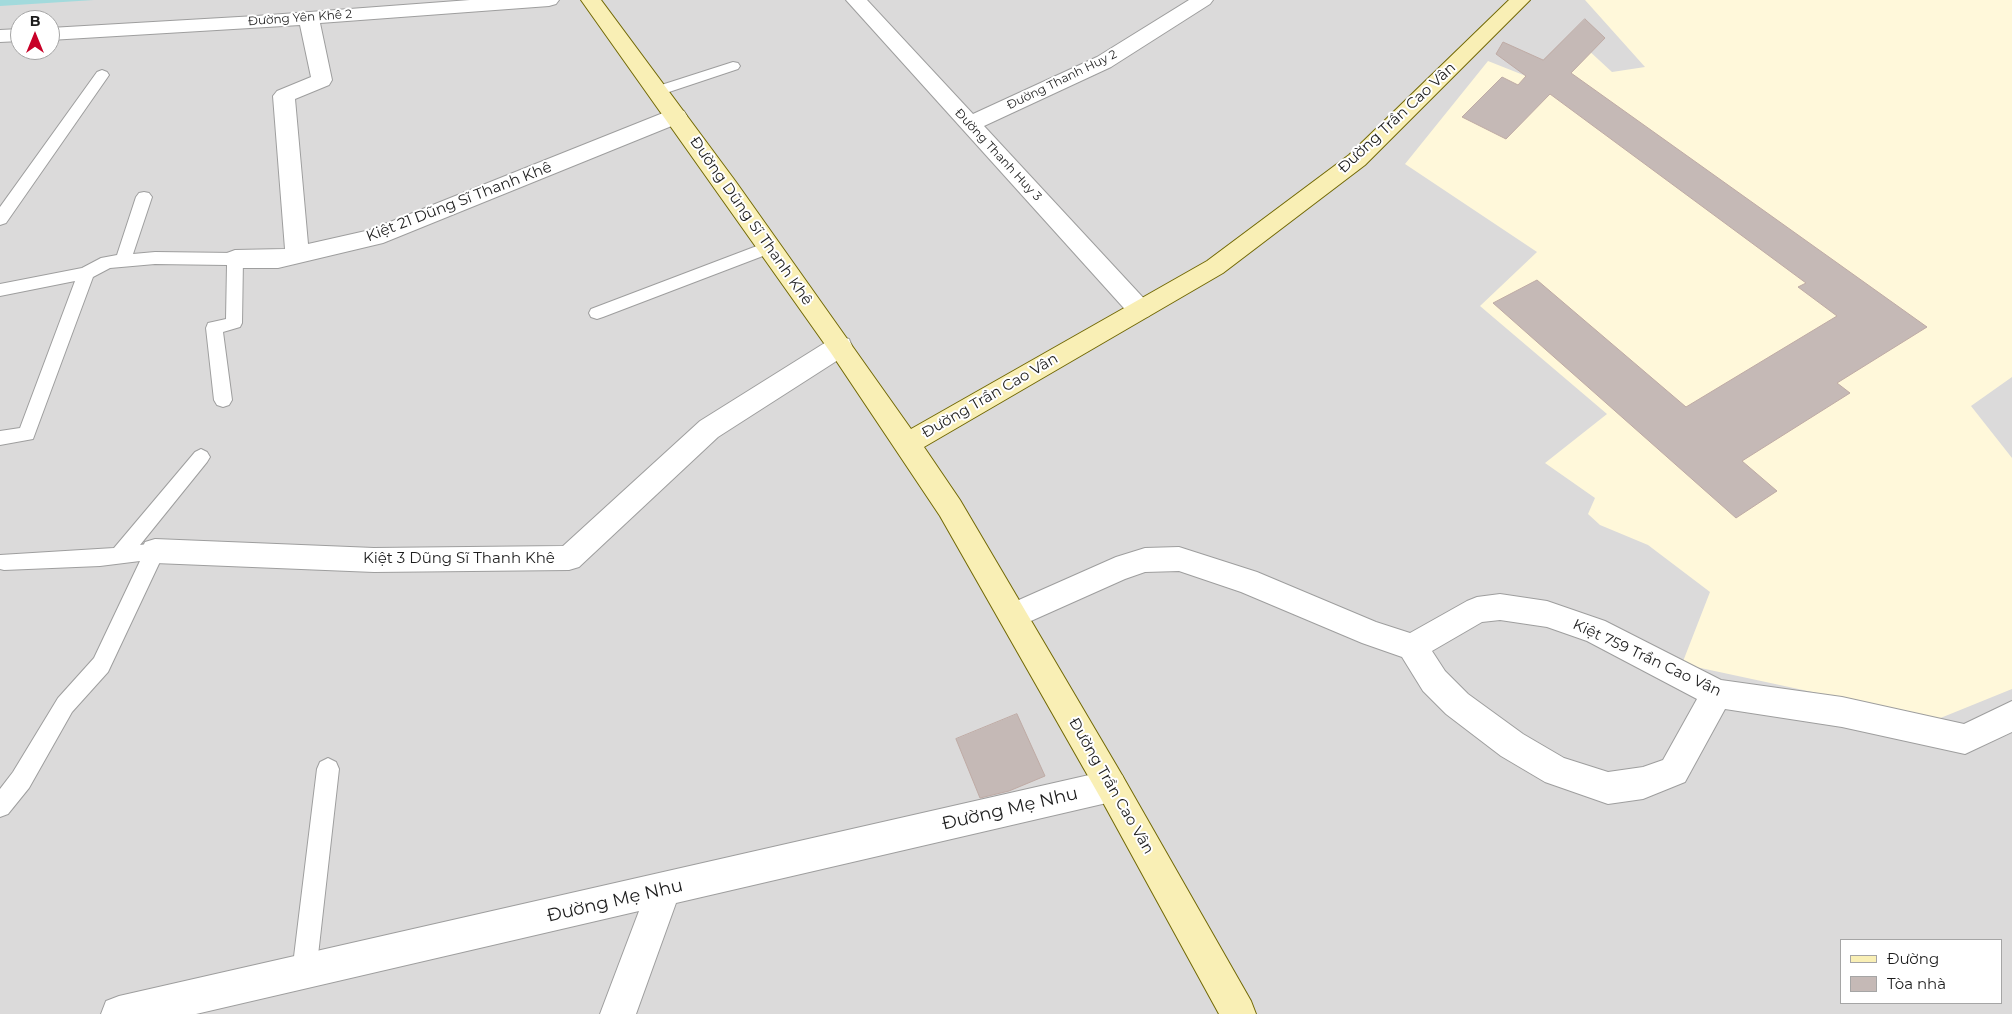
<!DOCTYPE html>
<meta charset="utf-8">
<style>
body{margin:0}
#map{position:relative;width:2012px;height:1014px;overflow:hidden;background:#eee8e2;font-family:Montserrat,sans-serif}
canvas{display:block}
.legend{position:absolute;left:1840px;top:939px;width:162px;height:65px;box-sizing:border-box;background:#fff;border:1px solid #a5a5a5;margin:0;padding:6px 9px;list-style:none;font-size:15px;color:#1d1d1d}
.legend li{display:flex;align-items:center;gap:10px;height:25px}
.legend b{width:25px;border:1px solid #a5a5a5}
.north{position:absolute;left:10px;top:10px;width:50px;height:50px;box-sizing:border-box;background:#fff;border:1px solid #a5a5a5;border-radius:50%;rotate:0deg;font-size:14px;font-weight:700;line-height:20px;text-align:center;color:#1d1d1d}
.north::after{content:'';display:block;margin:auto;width:18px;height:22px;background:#c80128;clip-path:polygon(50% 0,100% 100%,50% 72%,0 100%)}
</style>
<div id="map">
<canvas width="2012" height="1014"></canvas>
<ul class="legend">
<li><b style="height:6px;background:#f9efb5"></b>Đường</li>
<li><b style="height:14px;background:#c5b9b6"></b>Tòa nhà</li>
</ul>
<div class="north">B</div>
</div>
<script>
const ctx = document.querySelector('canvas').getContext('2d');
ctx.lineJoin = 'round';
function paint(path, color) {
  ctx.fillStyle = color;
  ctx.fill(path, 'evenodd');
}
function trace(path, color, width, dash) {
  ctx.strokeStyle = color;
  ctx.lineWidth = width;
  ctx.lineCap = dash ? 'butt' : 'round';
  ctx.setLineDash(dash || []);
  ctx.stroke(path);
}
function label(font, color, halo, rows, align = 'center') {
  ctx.font = font + ' Montserrat,sans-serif';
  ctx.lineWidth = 4;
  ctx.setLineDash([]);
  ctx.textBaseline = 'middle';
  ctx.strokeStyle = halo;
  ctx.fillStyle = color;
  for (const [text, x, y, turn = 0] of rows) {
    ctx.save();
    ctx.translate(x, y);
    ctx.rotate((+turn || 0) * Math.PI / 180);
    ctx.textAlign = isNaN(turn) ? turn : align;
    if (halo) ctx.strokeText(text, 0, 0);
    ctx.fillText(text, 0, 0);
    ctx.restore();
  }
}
paint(new Path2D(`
 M37,0H2012V1014H0V1ZM20,20H50V50H20ZM1841,940H2001V1003H1841Z`), '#dbdada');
paint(new Path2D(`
 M1585,0H2012V377L1971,406L2012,458V689L1938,719L1682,664L1710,592L1648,545L1600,525L1588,514L1595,498L1545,463L1607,414L1480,306L1537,252L1405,164L1488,61L1541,82L1586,48L1612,72L1645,67Z`), '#fff8da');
paint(new Path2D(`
 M0,0H94L0,6Z`), '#a2dadc');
const building = new Path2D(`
 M1585,19L1605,38L1571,73L1927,327L1837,383L1850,393L1742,461L1777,491L1736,518L1493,303L1537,280L1686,407L1837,316L1798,287L1806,283L1550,94L1506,139L1462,117L1502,77L1518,85L1526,76L1496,54L1503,42L1543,60Z
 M1017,714L1045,776L1009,791L980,798L956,739Z`);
paint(building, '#c5b9b6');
trace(building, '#bfaba5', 1);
const lane = new Path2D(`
 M733,62L738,63L740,66L738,69L657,96L652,94L650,91L652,88Z
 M102,70L107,72L109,75L107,78L6,223L0,225V207L97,72Z
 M144,192L149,193L152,197L133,254L155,252L235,253L241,255L243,259L242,323L240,327L223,332L232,400L229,405L223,407L217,405L214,400L206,328L208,323L226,319L227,265L155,264L110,268L93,277L33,439L0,445V431L20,428L75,281L0,296V284L82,268L101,258L117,255L136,197L139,193Z
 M770,241L776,243L778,247L776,251L603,317L597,319L591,317L589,313L591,309Z
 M201,449L207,452L210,457L207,462L140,545L155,543L162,545L165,551L108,672L72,712L29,788L8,814L0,817V789L13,772L58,698L94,658L140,561L100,566L4,570L0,569V555L114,548L195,452Z
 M328,758L336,762L339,769L316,973L312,981L304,985L296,981L292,973L317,769L320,762Z`);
const street = new Path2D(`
 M470,0H559L556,4L549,6L320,23L332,80L329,85L295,99L308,244L370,230L668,111L676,109L684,111L687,116L684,121L383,243L278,268H235L227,265L223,259L227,253L235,250L285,249L273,96L277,91L311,77L300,25L50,40V28L256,16Z
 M846,0H867L973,114L1097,57L1189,0H1213L1210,4L1111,67L984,126L1149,304L1152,310L1149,316L1140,319L1131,316Z
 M20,29V41L0,42V30Z
 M840,336L849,339L852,346L849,353L718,437L579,567L569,570L374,572L155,563L145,560L141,551L145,542L155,539L374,548L563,546L700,421L831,339Z
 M1179,547L1257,572L1376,622L1410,633L1467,601L1477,597L1500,594L1547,601L1605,621L1721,680L1842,697L1964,724L2012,701V732L1965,754L1842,727L1725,709L1685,782L1643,799L1608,804L1545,782L1501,756L1446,714L1423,691L1402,657L1362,643L1241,592L1179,571L1145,572L1125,579L1013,629L1003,625L998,616L1003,607L1116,557L1145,548ZM1500,620L1547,627L1587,641L1697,699L1663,760L1643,767L1608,772L1564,758L1523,734L1468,694L1445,671L1432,651L1482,622Z
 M1111,770L1122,775L1127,786L1122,797L1111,802L676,903L636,1014H600L639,911L196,1014H101L106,1001L119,996Z`);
const secondary = new Path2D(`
 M581,0H601L736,182L911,429L1207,261L1349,155L1509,0H1530L1365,165L1223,273L924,447L960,500L1122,775L1251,1001L1256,1014H1219L1100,797L940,516L831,353Z`);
trace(lane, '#9e9e9e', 2);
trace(street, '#9e9e9e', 2);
trace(secondary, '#726905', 2);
paint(lane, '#fff');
paint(street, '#fff');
paint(secondary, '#f9efb5');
label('12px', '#1d1d1d', '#fff', [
 ["Đường Yên Khê 2",300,18,-4],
 ["Đường Thanh Huy 2",1062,80,-26],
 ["Đường Thanh Huy 3",998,155,47]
]);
label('15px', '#1d1d1d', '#fff', [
 ["Đường Trần Cao Vân",1397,118,-43],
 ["Kiệt 21 Dũng Sĩ Thanh Khê",459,202,-21],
 ["Đường Dũng Sĩ Thanh Khê",751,221,55],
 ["Đường Trần Cao Vân",990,396,-30],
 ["Kiệt 3 Dũng Sĩ Thanh Khê",459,559],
 ["Kiệt 759 Trần Cao Vân",1647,658,25],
 ["Đường Trần Cao Vân",1111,786,60]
]);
label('18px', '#1d1d1d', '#fff', [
 ["Đường Mẹ Nhu",1010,809,-13],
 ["Đường Mẹ Nhu",615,901,-13]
]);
</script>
